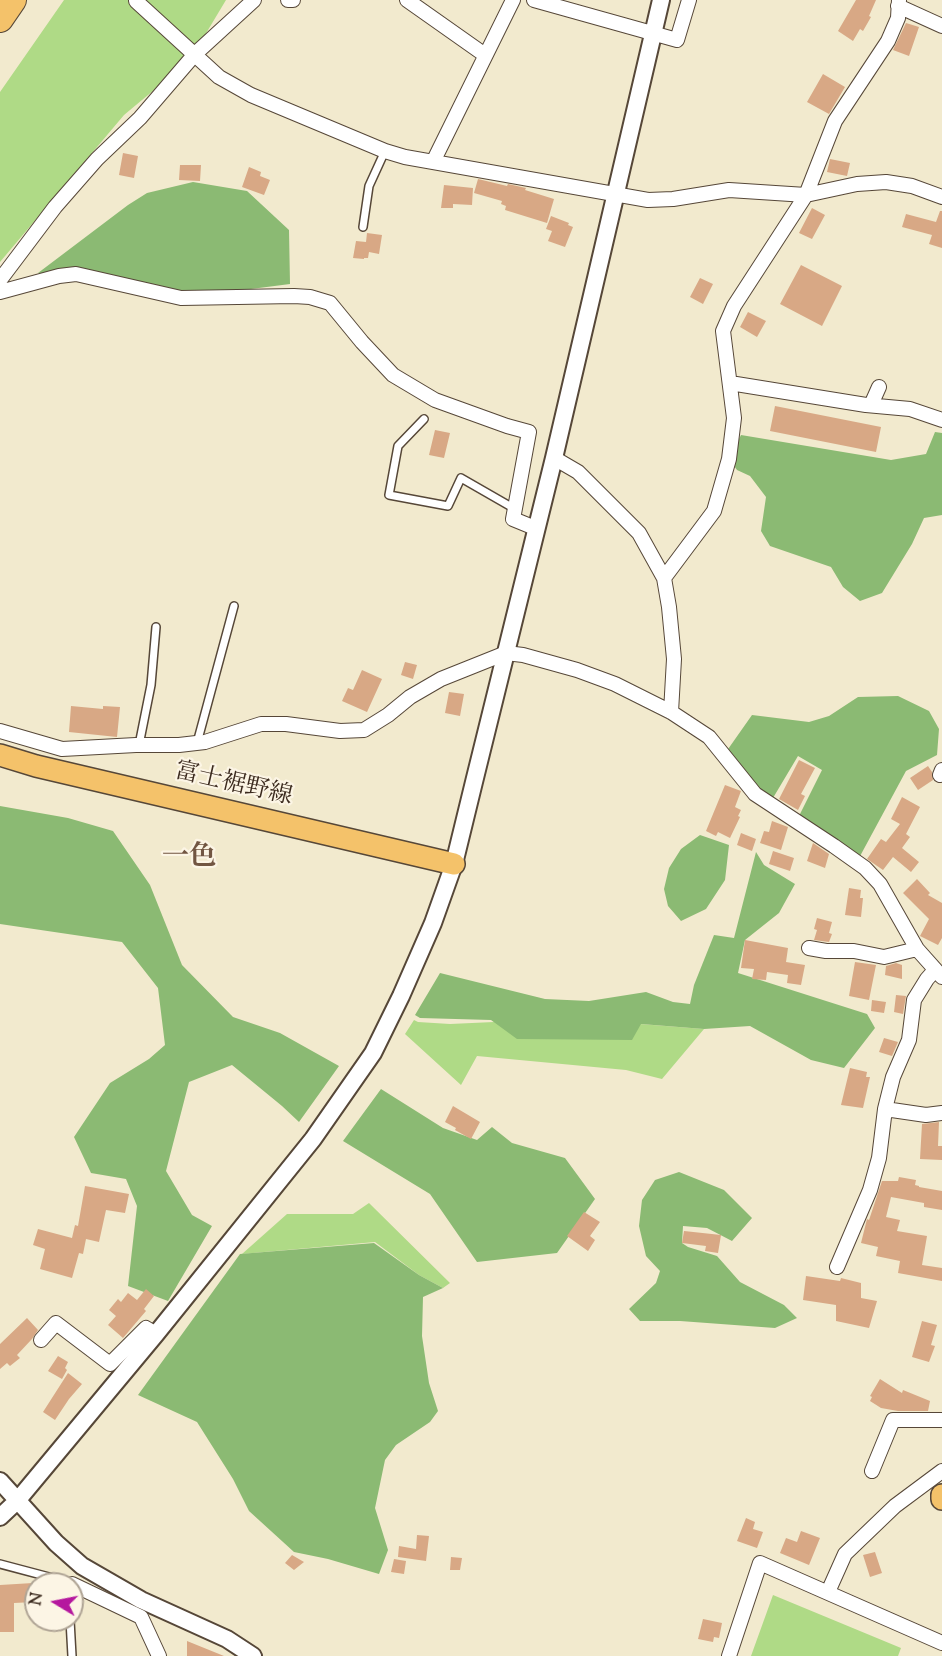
<!DOCTYPE html>
<meta charset="utf-8">
<style>
body{margin:0}
#map{position:relative;width:942px;height:1656px;overflow:hidden;background:#f2eace;font-family:"Sorts Mill Goudy",serif}
canvas{display:block}
.north{position:absolute;left:24px;top:1572px;width:60px;height:60px;box-sizing:border-box;background:#fcf5e5;border:2px solid #afa495;border-radius:50%;rotate:280deg;font-size:16px;font-weight:700;line-height:24px;text-align:center;color:#3b2a1e}
.north::after{content:'';display:block;margin:auto;width:21px;height:27px;background:#b5179e;clip-path:polygon(50% 0,100% 100%,50% 72%,0 100%)}
</style>
<div id="map">
<canvas width="942" height="1656"></canvas>
<div class="north">N</div>
</div>
<script>
const ctx = document.querySelector('canvas').getContext('2d');
ctx.lineJoin = 'round';
function paint(path, color) {
  ctx.fillStyle = color;
  ctx.fill(path, 'evenodd');
}
function trace(path, color, width, dash) {
  ctx.strokeStyle = color;
  ctx.lineWidth = width;
  ctx.lineCap = dash ? 'butt' : 'round';
  ctx.setLineDash(dash || []);
  ctx.stroke(path);
}
function label(font, color, halo, rows, align = 'center') {
  ctx.font = font + ' "Sorts Mill Goudy","Noto Serif JP",serif';
  ctx.lineWidth = 4.5;
  ctx.setLineDash([]);
  ctx.textBaseline = 'middle';
  ctx.strokeStyle = halo;
  ctx.fillStyle = color;
  for (const [text, x, y, turn = 0] of rows) {
    ctx.save();
    ctx.translate(x, y);
    ctx.rotate((+turn || 0) * Math.PI / 180);
    ctx.textAlign = isNaN(turn) ? turn : align;
    if (halo) ctx.strokeText(text, 0, 0);
    ctx.fillText(text, 0, 0);
    ctx.restore();
  }
}
paint(new Path2D(`
 M64,0H226L190,60L124,115L0,262V92Z
 M414,1020L418,1022L450,1024L494,1022L640,1024L704,1029L662,1079L626,1070L477,1056L461,1085L405,1034Z
 M369,1203L450,1283L443,1288L419,1275L375,1242L242,1254L287,1214H353Z
 M773,1595L901,1648L898,1656H751Z`), '#afda86');
paint(new Path2D(`
 M193,182L247,191L289,230L290,284L181,298L101,279L38,273L128,205L147,193Z
 M935,432L942,433V515L924,518L912,544L882,593L860,601L843,587L831,567L770,546L761,531L766,497L750,476L737,470L729,459L741,435L891,460L926,454Z
 M898,696L929,711L939,729L937,755L906,771L859,858L799,816L822,770L798,756L770,803L726,752L752,715L809,722L829,716L858,697Z
 M0,806L68,818L113,831L150,885L182,965L233,1017L280,1033L339,1066L299,1122L282,1106L232,1065L189,1082L166,1171L192,1215L212,1226L168,1301L128,1286L137,1206L126,1179L91,1173L74,1137L110,1083L149,1059L165,1045L158,988L122,942L0,924Z
 M700,835L729,845L725,880L706,909L681,921L668,906L664,889L669,868L681,849Z
 M756,852L764,865L795,884L779,913L745,940L738,973L867,1014L875,1028L844,1068L811,1060L750,1026L704,1029L641,1024L632,1040L517,1039L491,1020L420,1018L415,1015L440,973L545,999L589,1001L646,992L673,1002L690,1004L694,985L714,935L734,938Z
 M381,1089L443,1128L477,1140L492,1127L512,1143L565,1158L595,1199L557,1253L477,1262L430,1194L343,1141Z
 M679,1172L724,1190L752,1218L732,1241L707,1228L683,1226L682,1243L688,1247L717,1256L740,1282L784,1305L797,1318L775,1328L680,1321H640L629,1309L656,1283L660,1271L646,1256L639,1226L642,1200L655,1180Z
 M374,1243L419,1275L443,1288L423,1297L422,1336L429,1383L438,1411L430,1422L396,1445L385,1460L375,1508L388,1550L379,1574L328,1559L294,1552L249,1511L233,1479L197,1422L138,1395L240,1254Z`), '#8bba73');
paint(new Path2D(`
 M856,0H876L869,16L871,17L863,31L860,29L853,41L838,31Z
 M906,23L919,27L909,56L893,50Z
 M823,74L845,87L829,114L807,102Z
 M123,153L138,156L134,178L119,175Z
 M830,159L850,163L847,176L827,172Z
 M180,165H201L200,181L179,180Z
 M249,167L261,172L260,176L270,180L264,195L242,187Z
 M478,179L507,186L508,184L526,188L525,190L554,199L547,223L505,210L506,206L501,204L502,201L474,193Z
 M444,185L473,188L472,205L453,204V208H441Z
 M812,208L825,215L812,239L799,233Z
 M940,211H942V248L929,244L932,235L902,227L906,214L936,222Z
 M551,216L569,223L568,225L573,227L565,247L548,241L552,231L546,229Z
 M367,233L382,235L379,254L369,252L368,258H364V259L353,258L356,241L366,242Z
 M801,265L842,286L822,326L780,304Z
 M700,278L713,284L703,304L690,297Z
 M748,312L766,321L757,337L740,327Z
 M775,406L881,427L876,452L770,431Z
 M435,430L450,433L444,458L429,455Z
 M405,662L417,665L413,679L401,675Z
 M362,670L382,679L367,712L342,701L348,688L353,690Z
 M449,692L464,694L460,716L445,713Z
 M71,706L103,709V706L120,707L117,737L69,732Z
 M799,760L815,768L801,794L805,796L798,810L779,799Z
 M928,766L932,772L933,780L918,790L910,778Z
 M725,785L741,791L735,807L741,810L738,816L740,817L730,838L718,832L716,836L706,831Z
 M902,797L920,807L906,834L910,837L902,848L919,862L911,872L893,857L883,870L867,859L881,839L886,842L900,824L891,819Z
 M772,821L788,827L781,850L760,843L764,831L769,832Z
 M741,833L756,839L752,851L737,845Z
 M813,843L829,854L825,868L807,861Z
 M773,851L794,858L790,871L769,864Z
 M917,879L930,893L928,895L942,903V938L938,945L920,936L929,919L903,893Z
 M849,888L861,890L860,898H863L861,917L845,915Z
 M817,918L832,922L829,933L832,934L829,942L814,940L817,930L814,929Z
 M745,940L788,948L786,962L805,965L801,985L787,983L788,975L767,972L766,980L752,979L754,969L741,968Z
 M855,962L876,965L869,1000L849,996Z
 M896,963L902,965V979L885,975L886,966Z
 M896,995L906,996L903,1014L894,1012Z
 M872,1000L886,1002L884,1013L871,1011Z
 M884,1038L898,1042L892,1056L879,1052Z
 M850,1068L867,1072L866,1077H870L863,1108L841,1105Z
 M453,1106L480,1122L471,1139L455,1130L456,1128L445,1122Z
 M939,1122L938,1146H942V1160L920,1159L922,1124Z
 M899,1177L916,1180L915,1185L919,1186V1187L942,1191V1210L924,1207V1203L891,1197L886,1217L900,1220L897,1231L927,1236L922,1265L942,1268V1281L898,1273L900,1261L876,1256L878,1247L861,1243L867,1219L869,1220L882,1181H898Z
 M85,1186L129,1194L125,1213L106,1210L99,1242L86,1239L83,1254L79,1253L72,1278L40,1269L45,1249L33,1245L38,1229L72,1238L75,1225L78,1226Z
 M584,1212L600,1222L590,1236L595,1240L588,1251L567,1236Z
 M684,1231L721,1235L718,1253L705,1251L706,1246L682,1243Z
 M806,1276L840,1281L841,1278L861,1283V1298L877,1301L869,1328L836,1321V1305L803,1300Z
 M146,1289L154,1296L144,1309L146,1311L123,1338L108,1325L116,1316L109,1310L118,1299L121,1302L128,1293L137,1300Z
 M27,1318L38,1330L32,1339L17,1355L20,1358L10,1366L7,1363L0,1369V1344Z
 M922,1321L937,1325L931,1345L935,1346L929,1362L912,1357Z
 M58,1356L68,1362L65,1368L67,1370L62,1379L48,1371Z
 M68,1373L82,1384L69,1399L55,1420L43,1412Z
 M880,1379L902,1393L903,1390L930,1401L928,1411H898L881,1408L870,1401L872,1397L870,1396Z
 M746,1518L755,1522L753,1529L763,1532L757,1548L737,1541Z
 M801,1531L820,1538L809,1565L780,1553L786,1538L797,1542Z
 M417,1535L429,1536L426,1561L398,1557L399,1546L416,1549Z
 M875,1552L882,1573L870,1577L863,1555Z
 M292,1555L304,1562L294,1570L285,1563Z
 M451,1557L462,1558L460,1570H450Z
 M394,1559L406,1561L404,1574L391,1572Z
 M33,1583L34,1602L14,1603V1632H0V1585Z
 M703,1619L722,1623L719,1638L714,1637L713,1642L698,1639Z
 M187,1641L224,1656H187Z`), '#d8a885');
const service = new Path2D(`
 M363,227L369,186L385,151
 M424,419L398,446L389,495L448,506L461,478L515,509
 M197,743L234,606
 M139,745L151,685L156,627
 M0,1564L68,1582V1584
 M70,1620L72,1656`);
const minor = new Path2D(`
 M288,0H293
 M407,0L485,55
 M534,0L677,40L689,0
 M136,1L219,77L251,95L385,151L405,157L648,200L673,199L729,190L806,195L857,184L886,182L912,186L942,197
 M898,6L942,26
 M433,162L513,0
 M0,280L55,207L97,159L140,118L195,54L254,0
 M0,292L59,276L76,274L181,298L294,296L310,297L330,303L362,342L393,375L435,400L507,426L529,432L513,519L535,528
 M730,383L866,405L910,409L942,420
 M871,405L879,387
 M554,458L578,472L639,533L664,578
 M671,712L674,659L669,607L664,578L714,511L729,459L734,418L723,331L734,306L806,195L835,121L888,41L898,18L899,0
 M0,731L62,749L136,745H179L205,742L261,724H286L340,731L364,730L388,715L410,697L441,679L506,653L523,655L577,670L615,684L671,712L709,737L755,794L834,846L865,868L880,884L917,949L942,977
 M940,775L942,770
 M809,948L826,951H854L884,957L917,949
 M885,1109L926,1115L942,1113
 M837,1267L870,1190L879,1158L885,1109L893,1077L909,1040L914,1000L927,979L935,970
 M41,1340L56,1323L110,1364L146,1328L156,1334
 M872,1471L893,1420H942
 M72,1584L141,1617L159,1656
 M828,1592L845,1554L895,1506L942,1471
 M729,1656L760,1563L942,1643`);
const tertiary = new Path2D(`
 M0,1481L56,1543L82,1566L141,1600L227,1639L253,1656
 M0,1517L17,1501L156,1334L313,1139L373,1053L401,996L433,923L454,864L474,782L554,458L661,0`);
const primary = new Path2D(`
 M0,755L36,766L454,864
 M942,1495V1499`);
const motorway = new Path2D(`
 M0,19L13,0`);
trace(service, '#564738', 10);
trace(minor, '#564738', 16);
trace(tertiary, '#564738', 20);
trace(primary, '#564738', 24);
trace(motorway, '#564738', 28);
trace(service, '#fff', 7);
trace(minor, '#fff', 14);
trace(tertiary, '#fff', 16);
trace(primary, '#f4c26a', 21);
trace(motorway, '#f4c26a', 26);
label('24px', '#3b2a1e', '#fcf5e5', [
 ["富士裾野線",233,786,13]
]);
label('bold 27px', '#725642', '#fcf5e5', [
 ["一色",189,859]
]);
</script>
